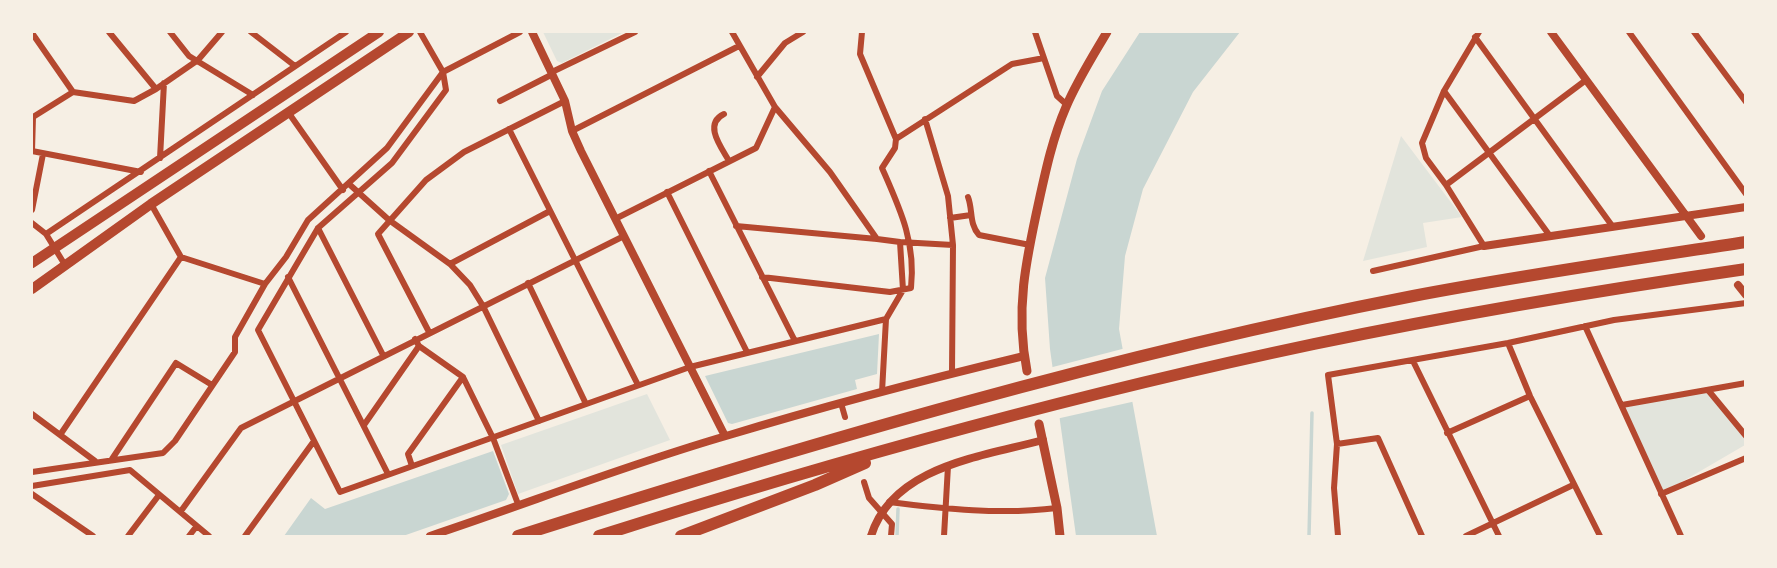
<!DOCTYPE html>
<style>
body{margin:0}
#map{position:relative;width:1777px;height:568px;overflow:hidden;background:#f6efe4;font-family:Signika,sans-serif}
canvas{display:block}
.frame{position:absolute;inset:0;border:33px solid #f6efe4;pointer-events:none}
</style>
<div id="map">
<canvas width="1777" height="568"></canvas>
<div class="frame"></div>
</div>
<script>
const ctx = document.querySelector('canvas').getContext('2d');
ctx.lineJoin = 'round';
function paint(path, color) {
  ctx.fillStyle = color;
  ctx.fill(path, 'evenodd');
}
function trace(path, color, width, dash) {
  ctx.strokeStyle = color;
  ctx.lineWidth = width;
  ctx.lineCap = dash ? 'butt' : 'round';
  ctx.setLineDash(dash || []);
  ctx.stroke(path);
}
paint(new Path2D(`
 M543,32H624L562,63L557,61Z
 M1401,136L1462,217L1423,223L1427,247L1363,261Z
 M1708,390L1745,436V445L1661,494L1622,405Z
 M647,394L670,440L518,494L501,445Z`), '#e2e4dc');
paint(new Path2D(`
 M1140,32H1240L1193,92L1143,189L1125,256L1119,329L1157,536H1076L1050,349L1045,278L1077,159L1102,91Z
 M879,334L877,374L855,380L857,389L732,424L728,423L705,376Z
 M493,451L509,494L506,500L403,536H284L311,498L325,509Z`), '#c9d6d2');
paint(new Path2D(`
 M1126,348L1136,401L1056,419L1049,368Z`), '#f6efe4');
trace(new Path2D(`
 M897,536L898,509
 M1309,536L1312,413`), '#c9d6d2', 3.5);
trace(new Path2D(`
 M109,32L156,89
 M170,32L189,56L253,95
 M251,32L295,66
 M420,32L443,72L446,90L392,163L318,228L258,330L340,492L690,367L886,319
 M732,32L775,107L830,172L877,239L900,242L903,290L886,319L882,392
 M1035,32L1057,96L1067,105
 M1629,32L1746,194
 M1694,32L1746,102
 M32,33L73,92
 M1475,37L1613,227
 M552,72L635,32
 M757,77L785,43L803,32
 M1444,91L1550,236
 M500,101L553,74
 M288,112L343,190
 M724,114C703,124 721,147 729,161
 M925,119L948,196L953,245L952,373
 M509,129L638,385
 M572,131L739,46
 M896,139L1012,64L1044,58
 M32,151L33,117L73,92L134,101L156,89L198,60L222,32
 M32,151L141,172
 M160,158L164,83
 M709,171L795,341
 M349,184L389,220L450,264L470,285L483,306L539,421
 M1446,185L1586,80
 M667,192L747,352
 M968,197C973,210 969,224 979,235L1030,245
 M151,204L181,257L265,284
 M32,210L43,154
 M950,218L971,215
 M615,219L756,148L775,107
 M32,223L46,234L65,265
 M736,226L877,239
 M318,228L383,355
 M46,234L346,32
 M900,242L953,245
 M450,264L550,211
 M1373,271L1484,246L1446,185L1426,158L1422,143L1444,91L1479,32
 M288,277L388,474
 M762,277L890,292L911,288C916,242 900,209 882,168L895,148L896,139L860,54L862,32
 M528,283L586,404
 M1585,326L1681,536
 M429,332L378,234L426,180L464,152L565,101
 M415,339L419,346L463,377L493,438L518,504
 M1508,343L1530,396L1600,536
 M1413,361L1499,536
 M1708,390L1746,436
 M841,403L845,417
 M1622,405L1746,383
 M32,414L95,461
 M364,425L419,346
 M1447,433L1530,396
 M60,435L181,257
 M1337,444L1378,438L1422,536
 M112,459L176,363L212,385
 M412,466L408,454L463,377
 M32,472L163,453L175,441L235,352V337L265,284L286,257L308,220L387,148L443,72L520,32
 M864,482L869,498L892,524L891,536
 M32,486L130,470L209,536
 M32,494L93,536
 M1661,494L1746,458
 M889,502C944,509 1002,515 1057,508
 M181,511L241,428L624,236
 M128,536L159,495
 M189,536L196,527
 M245,536L314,441
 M944,536L948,466
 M1338,536L1334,488L1337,444L1328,375L1508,343L1614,320L1746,303
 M1466,536L1573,485`), '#b5482f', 6);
trace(new Path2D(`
 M532,32L565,101L572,131L581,151L725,436
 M1551,32L1701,236
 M1484,246L1746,207
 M1738,285L1746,295
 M430,536C529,503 626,465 726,436C825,406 924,380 1024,356
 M871,536C893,466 981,457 1043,440`), '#b5482f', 8);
trace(new Path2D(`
 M1027,371C1015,310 1026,260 1039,201C1046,169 1053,137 1066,107C1077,81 1093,56 1107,32
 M1039,424L1057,508L1060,536`), '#b5482f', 9);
trace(new Path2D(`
 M32,263L379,32
 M32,289L151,204L409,32`), '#b5482f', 10);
trace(new Path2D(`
 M518,536C813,442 1110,355 1413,296C1523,275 1635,259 1746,242
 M599,536C834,461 1072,395 1314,344C1457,314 1601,290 1746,269
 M681,536L815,485L865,463`), '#b5482f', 12);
</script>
